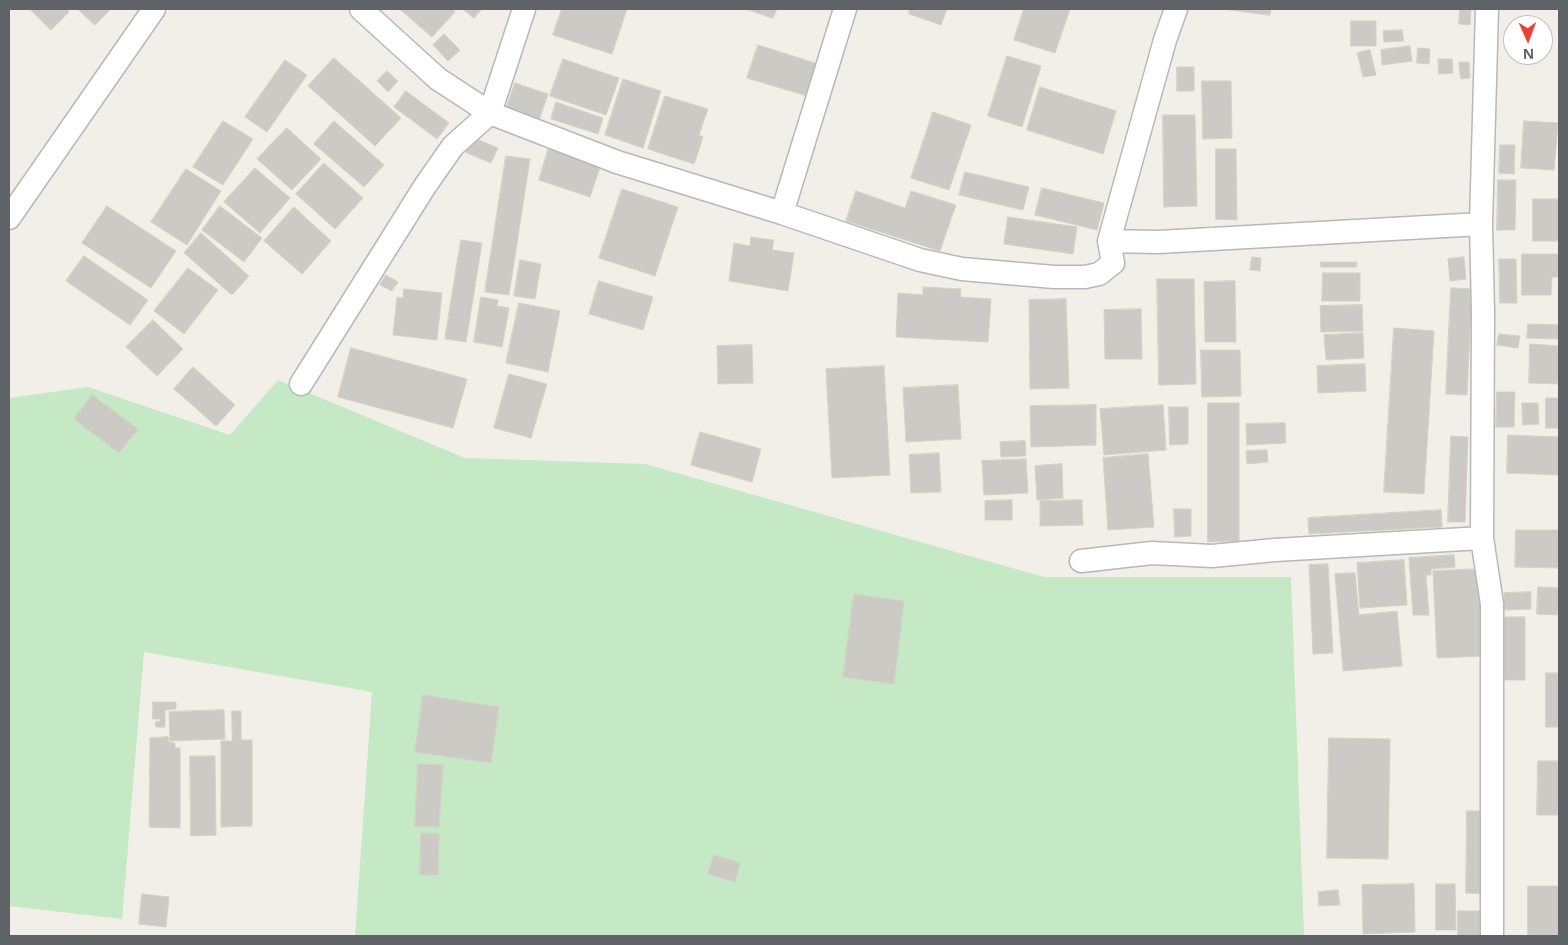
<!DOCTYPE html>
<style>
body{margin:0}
#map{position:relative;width:1568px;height:945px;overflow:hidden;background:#f1efe8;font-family:"Noto Sans",sans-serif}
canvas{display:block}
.frame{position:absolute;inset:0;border:10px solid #5f6368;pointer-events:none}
.north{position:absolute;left:1503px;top:15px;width:50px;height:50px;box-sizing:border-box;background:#fff;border:1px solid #bfc1c3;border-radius:50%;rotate:178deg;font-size:14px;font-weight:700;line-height:20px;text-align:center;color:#5f6368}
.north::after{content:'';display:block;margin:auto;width:18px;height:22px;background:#ea4335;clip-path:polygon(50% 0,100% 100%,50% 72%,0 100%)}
</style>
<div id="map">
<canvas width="1568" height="945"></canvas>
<div class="frame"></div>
<div class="north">N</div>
</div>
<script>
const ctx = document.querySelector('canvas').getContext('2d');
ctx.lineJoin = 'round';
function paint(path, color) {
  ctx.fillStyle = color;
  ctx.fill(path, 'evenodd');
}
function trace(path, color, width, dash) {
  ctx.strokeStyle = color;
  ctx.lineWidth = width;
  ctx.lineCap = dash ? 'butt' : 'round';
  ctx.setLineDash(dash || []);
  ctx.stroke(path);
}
paint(new Path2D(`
 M278,380L465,458L645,464L1044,577H1291L1304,936H915L909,935L877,936H355L372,692L144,652L122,919L9,906V398L88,387L230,435Z`), '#c5e8c5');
const building = new Path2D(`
 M30,9H66L69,12L51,30Z
 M78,9H111L95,25Z
 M400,9H452L455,12L432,37Z
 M463,9H482L474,18Z
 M562,9H627L612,54L553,35Z
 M746,9H777L773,18Z
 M910,9H947L941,25L909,14Z
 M1024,9H1070L1055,53L1014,40Z
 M1223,9H1271L1270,15Z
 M1460,9H1471L1470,25L1459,24Z
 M1351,21H1376V46H1351Z
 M1402,30L1404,41L1384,42L1383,31Z
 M444,34L460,50L448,61L433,45Z
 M758,45L818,64L807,96L747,78Z
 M1410,46L1412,61L1382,65L1381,50Z
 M1418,48L1430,49L1429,64L1417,63Z
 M1370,50L1376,75L1363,77L1357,53Z
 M1007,56L1041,66L1022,127L988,116Z
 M334,58L401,118L375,146L308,86Z
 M563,59L619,78L606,115L550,96Z
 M1438,59H1452L1453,73L1439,74Z
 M285,60L307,75L267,132L245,117Z
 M1459,62H1469L1470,78L1461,79Z
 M1177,67H1194V91H1177Z
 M387,71L398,81L388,92L377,81Z
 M623,79L661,91L643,148L605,135Z
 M1202,81H1231L1232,138L1203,139Z
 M515,83L548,94L539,120L506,109Z
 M1040,87L1116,111L1103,154L1027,130Z
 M406,91L449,123L437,139L394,107Z
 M665,96L708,109L699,135L703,137L694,164L648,149Z
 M556,102L603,118L598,134L551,119Z
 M933,112L971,125L949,190L911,178Z
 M1163,115H1195L1197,206L1164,207Z
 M223,121L253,139L223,185L193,167Z
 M334,121L384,165L364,187L314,144Z
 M1524,121L1558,123L1554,170L1521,168Z
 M287,128L321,159L292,190L257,159Z
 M472,137L498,148L491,163L465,152Z
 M1500,145H1515L1514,174L1499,173Z
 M549,147L601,164L590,197L539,180Z
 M1216,149H1236L1237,220L1216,219Z
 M506,156L530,159L509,295L485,292Z
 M324,163L363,198L335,229L296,194Z
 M255,168L290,198L260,233L224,202Z
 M186,169L221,191L187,245L151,222Z
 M965,172L1029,187L1023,210L959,195Z
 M1498,180H1516L1515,230H1497Z
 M1042,188L1104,203L1097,230L1035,215Z
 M622,189L678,207L655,276L599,258Z
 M856,191L905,208L911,191L956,205L940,251L846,221Z
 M1533,199H1559V241H1533Z
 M107,206L176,251L151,288L82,243Z
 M220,206L262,238L244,262L202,230Z
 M294,207L331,241L302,274L264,241Z
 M1008,217L1077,227L1073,254L1004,244Z
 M201,233L249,276L232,295L184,253Z
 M751,237L774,240L772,250L794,253L788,291L729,281L734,243L750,246Z
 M461,240L482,243L466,342L445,339Z
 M1522,254H1559V277H1552L1551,295H1522Z
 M84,256L148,300L130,325L66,281Z
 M1252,257L1261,258L1260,271L1250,270Z
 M1464,257L1466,279L1450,281L1448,259Z
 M1499,259H1516L1517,303H1500Z
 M520,260L541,264L535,299L514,296Z
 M1321,262H1357L1356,267H1321Z
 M188,268L218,290L184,334L154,311Z
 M1323,273H1360V301H1322Z
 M386,275L398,282L392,291L380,285Z
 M1157,279H1194L1196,384L1159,385Z
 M599,281L653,297L643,330L589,314Z
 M1235,281L1236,342H1205L1204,282Z
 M923,287L961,289L960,297L991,299L988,342L896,337L898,293L923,295Z
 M1451,288L1472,289L1467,395L1446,394Z
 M404,289L442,293L437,340L393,335L397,297L403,298Z
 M481,297L498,300L497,306L509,308L502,347L474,342Z
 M1066,299L1069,388L1030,389L1029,300Z
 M519,303L560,311L548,372L506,363Z
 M1362,305L1363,331L1321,332L1320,306Z
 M1141,309L1142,359H1105L1104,310Z
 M153,320L183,349L157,376L126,347Z
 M1528,324L1559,325V339L1527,338Z
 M1394,328L1434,331L1424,494L1384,492Z
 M1363,333L1364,358L1326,360L1324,335Z
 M1499,334L1520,336L1518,348L1497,345Z
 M1530,344L1559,346V384L1529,383Z
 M752,345L753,383L718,384L717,346Z
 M351,348L467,379L453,428L338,397Z
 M1201,350H1240L1241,396L1202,397Z
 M1365,364L1366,391L1318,393L1317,366Z
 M884,366L890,475L832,478L826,369Z
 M193,367L235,405L216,426L174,389Z
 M509,374L547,384L531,438L494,428Z
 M958,385L961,439L906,442L903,388Z
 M1497,392H1515L1514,427H1496Z
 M92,395L138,429L119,453L74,419Z
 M1546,398H1559V428H1546Z
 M1208,403H1239V541L1208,542Z
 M1522,403H1538L1539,424L1523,425Z
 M1096,405V445L1031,447L1030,406Z
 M1163,405L1166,450L1104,455L1100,409Z
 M1169,407H1188V444L1170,445Z
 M1285,423L1286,443L1247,445L1246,424Z
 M700,432L761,449L752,482L691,465Z
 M1508,435L1559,437V475L1507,473Z
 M1451,436L1468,437L1465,522H1448Z
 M1025,441L1026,456L1001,457L1000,442Z
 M1267,450L1268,462L1247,464L1246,451Z
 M939,453L941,492L911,493L909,455Z
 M1148,454L1154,527L1108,530L1103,458Z
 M1026,459L1028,493L984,495L982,461Z
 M1062,464L1063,498L1037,500L1035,466Z
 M1012,500V520H985V501Z
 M1082,500L1083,525L1040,526V501Z
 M1174,509H1191V536L1175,537Z
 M1441,510L1442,527L1309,534L1308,518Z
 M1516,530H1559V568L1515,567Z
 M1454,555L1455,567L1431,569V575H1426L1429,615H1413L1409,558Z
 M1404,560L1407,605L1360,608L1357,563Z
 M1328,564L1333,653L1313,654L1309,565Z
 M1480,569L1485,656L1437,658L1433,571Z
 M1355,573L1359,615L1397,611L1402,666L1343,671L1335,574Z
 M1538,587L1559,588V615L1537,614Z
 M1531,592V609L1504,610V593Z
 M854,594L904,601L894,684L843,677Z
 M1499,617H1525V680H1499Z
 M1546,673H1559V727H1546Z
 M423,695L499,707L491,763L415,752Z
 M153,702H176V709L165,710V727H156L155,722L160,721V719H153Z
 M224,710L225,739L170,741L169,712Z
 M232,711H241V740H252V826L221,827V741H232Z
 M168,737L169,742L175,743V748H180V828L149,827L150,738Z
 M1329,738L1390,739L1388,859L1327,858Z
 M190,756H215L216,835L191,836Z
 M1538,761H1559V815H1537Z
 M418,764L443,765L439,827L415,826Z
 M1467,811H1487L1485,894L1466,893Z
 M421,833L439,834L438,875H420Z
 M714,855L740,863L735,882L708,874Z
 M1414,884L1415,932L1363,934L1362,885Z
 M1436,884H1455L1456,930H1436Z
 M1528,886H1559V936H1528Z
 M1338,890L1340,905L1319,906L1318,892Z
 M142,894L169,897L166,927L139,924Z
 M1458,911H1483V936H1458Z`);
paint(building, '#cccac5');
trace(building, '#d6d1c6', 1);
const street = new Path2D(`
 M361,9L438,79L490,113L617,162L782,213L920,260L962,269L1054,277H1085L1099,274L1113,263L1109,241L1158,242L1481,224
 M1487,9L1481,224L1483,312L1482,538L1492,604V936
 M782,213L845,9
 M9,218L154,9
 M1109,241L1165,40L1176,9
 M301,384L425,186L453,146L490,113L524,9
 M1081,561L1152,553L1212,556L1275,550L1482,538`);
trace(street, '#b5b8bc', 25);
trace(street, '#fff', 22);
</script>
